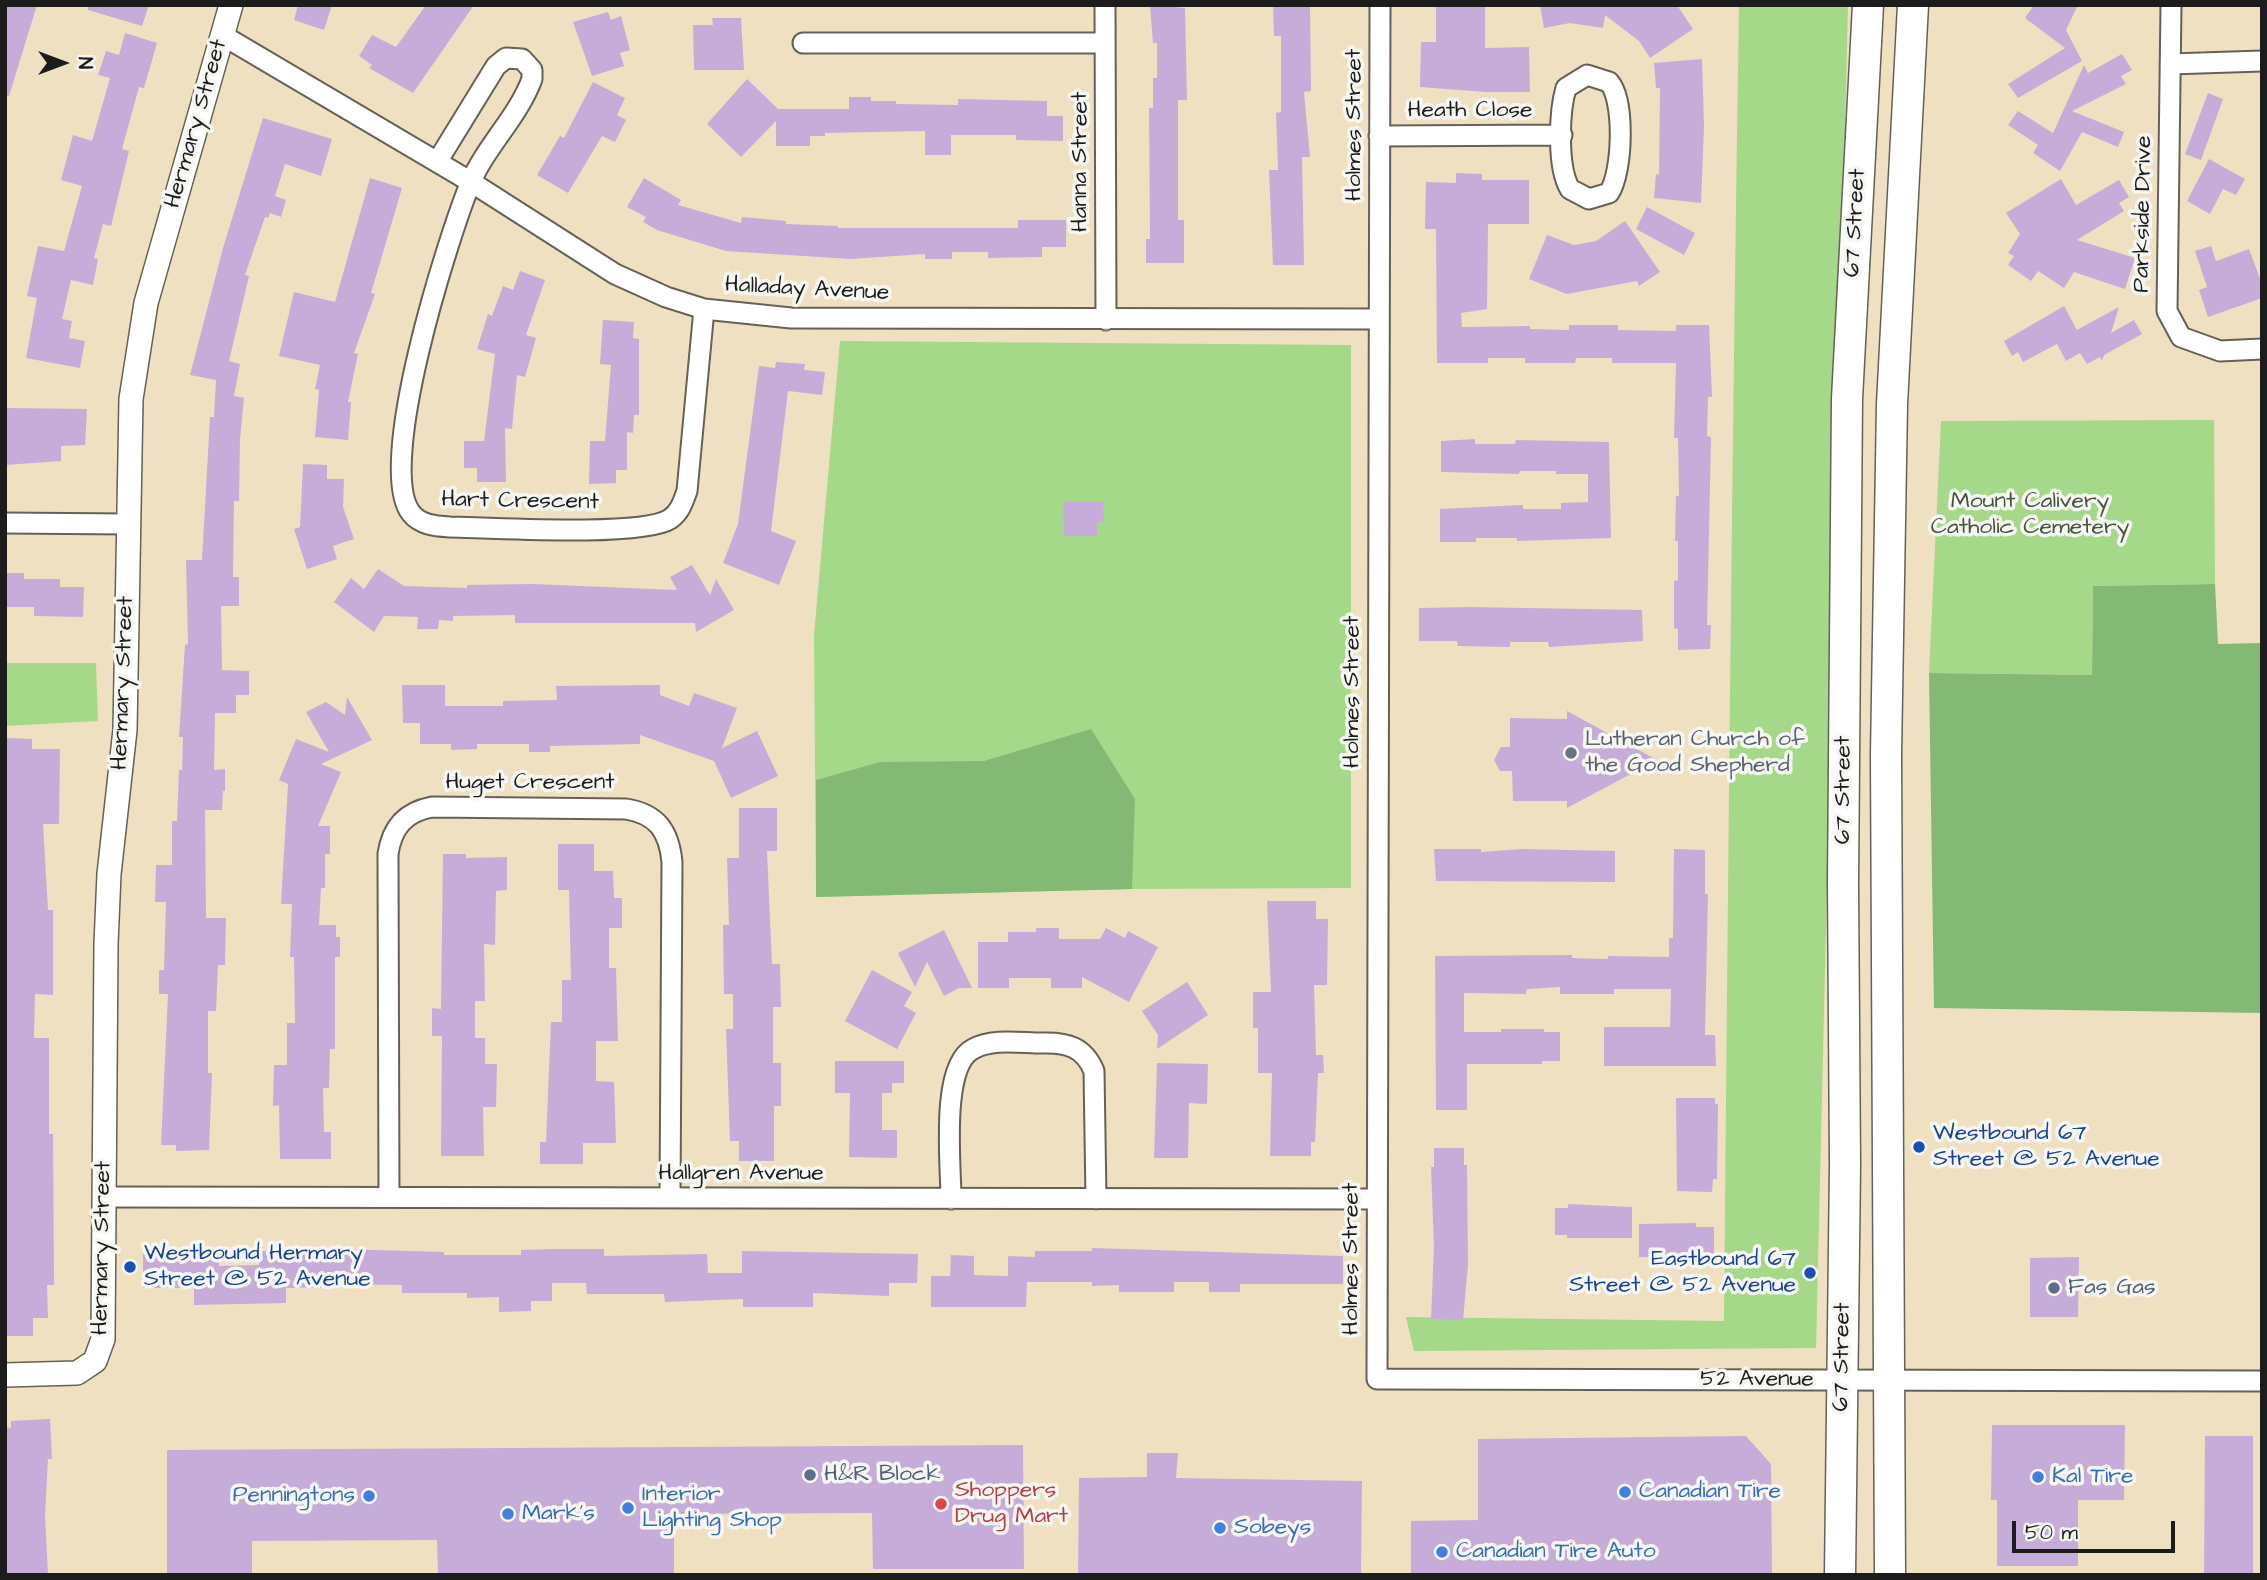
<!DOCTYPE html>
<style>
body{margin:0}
#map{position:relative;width:2267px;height:1580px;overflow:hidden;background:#efe0c1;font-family:"Architects Daughter",sans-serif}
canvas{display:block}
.frame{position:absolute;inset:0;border:7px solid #1c1c1c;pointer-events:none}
.north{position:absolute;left:28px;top:28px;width:70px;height:70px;-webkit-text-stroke:5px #f6f6f2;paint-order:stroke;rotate:90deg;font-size:19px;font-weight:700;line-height:28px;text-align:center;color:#1c1c1c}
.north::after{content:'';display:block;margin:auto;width:24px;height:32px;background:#1c1c1c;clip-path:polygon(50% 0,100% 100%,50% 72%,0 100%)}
.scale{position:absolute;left:2012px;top:1521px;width:163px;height:32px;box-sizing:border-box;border:4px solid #1c1c1c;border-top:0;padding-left:9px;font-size:21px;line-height:24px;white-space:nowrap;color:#1c1c1c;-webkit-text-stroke:5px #f6f6f2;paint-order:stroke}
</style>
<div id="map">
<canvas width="2267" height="1580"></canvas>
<div class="frame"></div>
<div class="north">N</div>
<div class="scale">50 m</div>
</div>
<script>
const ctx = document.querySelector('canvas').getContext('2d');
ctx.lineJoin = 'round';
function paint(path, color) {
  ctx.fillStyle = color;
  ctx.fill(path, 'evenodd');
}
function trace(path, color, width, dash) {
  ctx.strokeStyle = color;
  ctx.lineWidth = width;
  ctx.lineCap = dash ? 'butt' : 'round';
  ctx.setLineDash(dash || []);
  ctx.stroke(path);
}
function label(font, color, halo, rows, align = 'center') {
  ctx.font = font + ' "Architects Daughter",sans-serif';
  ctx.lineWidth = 7;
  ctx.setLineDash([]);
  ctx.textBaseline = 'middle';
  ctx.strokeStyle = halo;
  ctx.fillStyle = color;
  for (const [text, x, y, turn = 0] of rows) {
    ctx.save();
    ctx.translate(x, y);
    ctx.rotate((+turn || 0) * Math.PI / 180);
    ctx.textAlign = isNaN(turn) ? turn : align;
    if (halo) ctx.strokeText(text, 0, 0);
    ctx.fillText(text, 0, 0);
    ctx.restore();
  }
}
paint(new Path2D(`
 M1739,5H1848L1816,1348L1414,1351L1406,1317L1724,1321C1728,882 1732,444 1739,5Z
 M840,341L1351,345V888L1132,889L816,897L814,635Z
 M2214,420L2215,584L2093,586L2092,675L1929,673L1941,421Z
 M5,663H96L98,721L5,726Z`), '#a5d989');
paint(new Path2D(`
 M2215,584L2218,644L2262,643V1013L1934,1008L1929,673L2092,675L2093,586Z
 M1091,729L1135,799L1132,889L816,897V780L880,762L984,761Z`), '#84b975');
paint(new Path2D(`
 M5,5H37L9,96L5,95Z
 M88,5H149L142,26L88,10Z
 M298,5H332L324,30L294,20Z
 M426,5H474L413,93L369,68L372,65L359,56L372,35L396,47Z
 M1150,5L1185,8L1187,100H1178V220H1184V263H1146V239H1150L1149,108H1153V78H1157V43H1153Z
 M1273,5H1310L1311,91L1304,92L1310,157H1302L1304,265H1273L1269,170H1278L1276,113L1281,112V36H1274Z
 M1436,5H1485V48L1529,47L1530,92H1485L1420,87L1421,42H1436Z
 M1540,5H1677L1693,29L1650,58L1639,41L1605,15L1603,28L1570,23L1544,28Z
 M2034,5H2078L2066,30L2082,61L2018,98L2008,84L2065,48L2025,18Z
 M608,12L611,20L621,16L630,50L620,53L624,66L592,76L573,22Z
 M712,18H741L744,70H694L693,25H713Z
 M125,33L157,43L144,88L139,87L122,149L129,151L111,226L103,224L94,258L98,259L93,285L71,280L62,319L72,321L69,338L85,341L80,368L26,358L37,298L27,296L38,246L64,251L82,186L61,180L73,135L92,141L110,78L98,75L106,51L119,55Z
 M2122,54L2132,70L2121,76L2126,84L2072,111L2124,132L2118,147L2082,132L2060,171L2033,153L2038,145L2008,125L2018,111L2053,133L2084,65L2088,73Z
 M1702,59L1704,126L1701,203L1654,198L1656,174L1659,175L1660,88H1656L1654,63Z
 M747,79L778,109H849V97H871V101H896V104L958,105V99L1047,101V116H1063V141L1016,140V135H951V155H925V131L825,133V136H810V146H776V121L741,157L707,124Z
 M593,82L625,98L617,115L626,120L615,142L602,136L568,193L537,175L560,136L564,138Z
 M2208,93L2223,99L2201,160L2185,154Z
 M263,118L332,139L321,176L285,164L275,196L286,200L281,217L270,213L268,218L265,217L245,275L249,276L229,361L240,364L234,396L244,398L240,439L239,501H234L233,577H239V606H221L222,670L249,671V695H236V713H215L214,770L225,769V791H223L222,810H205L206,918H226L225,965H218L216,1011H208V1073H212L209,1150L176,1151V1145H161L168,994H159V970H164L166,902H155L156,865H172V821H177L179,770H182L183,737H179L185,645L188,644L186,560H202L210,417H214L216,380L190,375L223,248Z
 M2209,159L2245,179L2236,195L2223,189L2210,214L2187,201Z
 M1456,173L1482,174V180H1529V224H1488L1487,309L1461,313L1462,327L1530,326V329L1569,330V325H1618V330L1676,331V325H1709L1712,397H1708L1707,436L1711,437L1707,625H1711L1710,649L1678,650V629L1674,628V581L1678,580V541H1675L1676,496H1679L1678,438H1674L1676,363H1612V358H1576L1575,363H1525V358H1488V363H1437L1436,229H1425L1426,182L1456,183Z
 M370,178L402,188L371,293L375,294L354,353L358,354L348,402H351L348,440L315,437L319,390L315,389L320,365L279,356L294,292L335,302Z
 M644,178L681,200L678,205L741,223L742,217L786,221V224L838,226V228H1018V220H1066V247H1042V257L988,258V252H952V259H925V254L850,259L726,251L657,230L643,222L646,217L627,207Z
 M2061,179L2076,205L2119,180L2129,197L2119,203L2124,211L2077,240L2135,258L2125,289L2074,272L2064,288L2038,271L2031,281L2008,265L2014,256L2008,253L2020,234L2006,213Z
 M1647,207L1695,233L1684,255L1636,229Z
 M1625,221L1660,272L1639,286L1637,281L1567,294L1529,279L1547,235L1574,245L1596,241Z
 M2211,246L2216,261L2249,249L2262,284V298L2208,317L2199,290L2207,287L2195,251Z
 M520,271L545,280L526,335L536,338L525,377L517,375L512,429L505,428L506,482H477V468H464V441H484L495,354L477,349L488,314L492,316L503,286L513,290Z
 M2064,306L2077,330L2119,307L2111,333L2134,320L2142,334L2104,355L2102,361L2100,357L2087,364L2080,353L2066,361L2057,344L2023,362L2018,352L2012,356L2004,341Z
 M603,320L634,322L633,338L639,339V415H634L633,433L627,432V470H616V483L589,484L590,441H605L611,365L600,364Z
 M776,362L805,364L804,370L825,372L822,395L788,391L771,531L796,541L779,585L723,563L738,524L759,366L775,368Z
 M5,408L87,409L85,445L61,446V461L5,465Z
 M1475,439V444H1515L1516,440L1609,442L1611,538L1517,541V538H1476V542H1440V509L1523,505V509H1561V503L1588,502V474H1556V471H1520L1519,474L1441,472V441Z
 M303,464L327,465V479H344L343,507L354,539L333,546L337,559L307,569L294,529L300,527Z
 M1103,501L1104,522H1097V536H1064L1063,502Z
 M692,565L710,595L716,579L734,610L696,632L695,623H515V615L453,616V621L439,620L438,629H417L418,617L384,616L374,632L334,602L351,578L364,589L378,569L404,586L467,588V585L532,584L677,590L670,577Z
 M5,573H24V579H60V587H84L83,617L34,616V607H5Z
 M1469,607L1642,610L1643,641L1549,647L1548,642H1510V647L1458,646L1457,641H1419V608Z
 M402,685H445V706H503V701L557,700L556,686L660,685V695L689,706L694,693L737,708L722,748L757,731L778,776L731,798L714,761L640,735V744L550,746V752H529V744H477V749L451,750V744H420V723H403Z
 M347,697L372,740L321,764L341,772L318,826H330V854H325V888H321L319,925H336V937H340V957H335V1049H330L329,1088H323L324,1132H331V1159H280L279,1105L273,1106L274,1065H287V1023H295L294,957H290L292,904H281L288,784L279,780L296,739L329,752L306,712L326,702L345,715Z
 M1567,711L1657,760L1567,808V801H1513L1512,771H1500L1494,760L1501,747H1510V718L1567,719Z
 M7,738L32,739V749H60L59,824H43L48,910H53V995L35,994L34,1038H49V1134H53L54,1285H47L48,1318H33V1336H5Z
 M739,808H777V851H767L772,964H780L781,1007H773V1063H781V1106H774V1161H739V1141H730L726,1029H733V994H724L723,925H729L727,858H739Z
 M558,844H594V871H613L614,898H622V928H609V968H616L618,1041H596V1081L614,1082L616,1143H583V1164H540V1142H546L551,1022H562V980H571L569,890H558Z
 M1434,849H1481V852L1522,849L1615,851V882L1436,881Z
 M1674,849L1705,850V894H1708L1705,1035H1715L1716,1066H1604V1027H1670L1671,989H1614V994H1560V987L1527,989L1526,994L1464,993V1032H1501V1029H1544V1032H1560V1061H1542V1064H1467V1110H1436L1435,956L1572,955V958L1608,959V956L1669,957V938H1673Z
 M443,854H466V858L507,857V890L496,891L495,945L484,944L485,1001H475V1038H485V1064H497L496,1107H483L484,1156H441L442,1036H432V1008L441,1009Z
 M1267,901H1316V919H1328L1327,985H1314L1316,1055H1323L1324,1073H1318L1315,1142H1311V1156H1270L1272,1073H1258V1028H1253V992H1271Z
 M1036,928H1059V939H1100L1106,928L1125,938L1128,931L1158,947L1129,1002L1082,977V988H1051V978H1009V988H978V942H1008V932H1036Z
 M944,930L972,988H959L944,996L927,962L915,987L898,953Z
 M872,970L912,992L904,1006L916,1013L897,1049L845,1021Z
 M1187,982L1208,1015L1157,1049L1158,1035L1142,1011Z
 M835,1061H904V1083H892V1093H882V1130H897V1158L849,1157L850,1093H835Z
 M1157,1063L1208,1064L1207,1104L1189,1103L1188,1158H1154Z
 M1676,1098H1715V1104H1718L1717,1179H1713L1712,1192L1677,1191Z
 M1434,1148H1464V1165H1467L1468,1265L1463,1320L1431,1319L1434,1247L1431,1167H1434Z
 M1568,1204L1632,1207V1238H1567V1235H1555V1208H1568Z
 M1696,1223V1227H1714V1257H1696V1261L1652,1262V1257H1639V1224Z
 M303,1248L444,1252V1255H521V1250L552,1249H604V1256L707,1254L708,1273H742V1251L918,1254L917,1283H889V1296L813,1293V1307H743V1299L665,1302L664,1294H587L586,1283H552V1301H531V1311L499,1312V1297L467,1298V1293H402V1285L332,1284V1287L286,1288V1303L194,1305V1288H143V1254H194V1249H219V1266L259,1265V1251H303Z
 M1092,1248L1343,1256V1284H1240V1292H1209V1282H1174V1292H1119V1285L1092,1286V1282H1027L1026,1307H931V1276H950L951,1255L974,1256V1275L1008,1276V1256L1035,1257V1251H1092Z
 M2079,1257L2078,1317H2030V1258Z
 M50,1419L52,1459H48L45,1515L48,1575H5V1427L11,1428V1421Z
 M1992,1425H2125L2124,1500H2078V1566H1997V1500H1991Z
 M1746,1436L1771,1464L1772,1575H1411V1521L1478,1520V1439Z
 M2205,1436H2253V1575H2204Z
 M1023,1445L1024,1569H873L872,1513L674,1514V1573H438L437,1540L252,1541V1575H167V1450Z
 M1147,1453H1178L1176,1478L1362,1481L1361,1575H1078L1079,1478L1147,1477Z`), '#c6add9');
const minor = new Path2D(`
 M1105,5L1106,320
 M1380,5L1377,1379L2262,1381
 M2171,5L2167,311L2181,337L2220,351L2262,349
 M222,35L471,182L615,274L666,297L704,309L791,318L1379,319
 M803,43H1105
 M2170,64L2262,61
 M1587,75L1609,82C1625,100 1623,172 1609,193L1589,199L1570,189C1557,168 1559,112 1566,88Z
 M1379,136L1562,135
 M437,162L496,66L506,58L522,59L532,70V79C518,117 485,147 470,184C448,238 375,467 411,513C420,525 436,526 450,527C492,528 642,537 670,519C680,512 683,502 687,491L704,309
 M5,523L128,524
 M106,1197L1377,1199
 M389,1197L388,854C392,827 405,812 432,807L626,809C657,814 669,831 672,862L670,1198
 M951,1199C951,1165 940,1066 973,1049C992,1038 1021,1043 1042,1043C1067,1042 1084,1047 1094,1071L1096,1199`);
const tertiary = new Path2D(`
 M5,1375L77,1373L95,1361L103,1339L106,944L109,874L125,730L131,399L146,303L231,5`);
const primary = new Path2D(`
 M1840,1575L1845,1165L1843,883L1847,399L1868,5
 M1890,1575L1886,754L1892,404L1913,5`);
trace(minor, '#666156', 23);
trace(tertiary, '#666156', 26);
trace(primary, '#666156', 33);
trace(minor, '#fff', 19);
trace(tertiary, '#fff', 23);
trace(primary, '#fff', 30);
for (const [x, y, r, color] of [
 [1571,753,7,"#6b7280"],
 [1919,1147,7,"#1a4fb4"],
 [130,1267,7,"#1a4fb4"],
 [1810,1273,7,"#1a4fb4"],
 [2054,1288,7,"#5c6f8a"],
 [810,1475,7,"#5c6f8a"],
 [2038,1477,7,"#3f7fe0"],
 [1625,1492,7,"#3f7fe0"],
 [369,1496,7,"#3f7fe0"],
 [941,1504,7,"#e0444e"],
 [628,1508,7,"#3f7fe0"],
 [508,1514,7,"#3f7fe0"],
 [1220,1528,7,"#3f7fe0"],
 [1442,1552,7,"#3f7fe0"]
]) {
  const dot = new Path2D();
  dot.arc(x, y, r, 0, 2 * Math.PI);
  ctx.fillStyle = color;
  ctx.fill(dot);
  trace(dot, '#f6f6f2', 2.5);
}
label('23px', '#1c1c1c', '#f6f6f2', [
 ["Heath Close",1470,111],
 ["Hermary Street",197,124,-74],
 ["Holmes Street",1355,125,-90],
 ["Hanna Street",1081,162,-90],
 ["Parkside Drive",2144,214,-89],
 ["67 Street",1856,223,-87],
 ["Halladay Avenue",807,290,3],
 ["Hart Crescent",520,502,1],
 ["Hermary Street",124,683,-88],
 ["Holmes Street",1353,692,-90],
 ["Huget Crescent",530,783],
 ["67 Street",1844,790,-90],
 ["Hallgren Avenue",741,1174],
 ["Hermary Street",103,1248,-89],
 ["Holmes Street",1352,1259,-90],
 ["67 Street",1843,1357,-89],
 ["52 Avenue",1757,1380]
]);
label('23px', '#45553d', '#f6f6f2', [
 ["Mount Calivery",2030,502],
 ["Catholic Cemetery",2030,528]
]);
label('23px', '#5b616d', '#f6f6f2', [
 ["Lutheran Church of",1585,740],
 ["the Good Shepherd",1585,766]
], 'left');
label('23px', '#164399', '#f6f6f2', [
 ["Westbound 67",1933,1134],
 ["Street @ 52 Avenue",1933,1160],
 ["Westbound Hermary",144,1254],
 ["Street @ 52 Avenue",144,1280],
 ["Eastbound 67",1796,1260,"right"],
 ["Street @ 52 Avenue",1796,1286,"right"]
], 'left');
label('23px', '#4e5e75', '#f6f6f2', [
 ["Fas Gas",2068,1288],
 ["H&R Block",824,1475]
], 'left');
label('23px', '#366cbe', '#f6f6f2', [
 ["Kal Tire",2052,1477],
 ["Canadian Tire",1639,1492],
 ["Interior",642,1495],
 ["Lighting Shop",642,1521],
 ["Penningtons",355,1496,"right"],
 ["Mark's",522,1514],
 ["Sobeys",1234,1528],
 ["Canadian Tire Auto",1456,1552]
], 'left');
label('23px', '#be3a42', '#f6f6f2', [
 ["Shoppers",955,1491],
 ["Drug Mart",955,1517]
], 'left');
</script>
